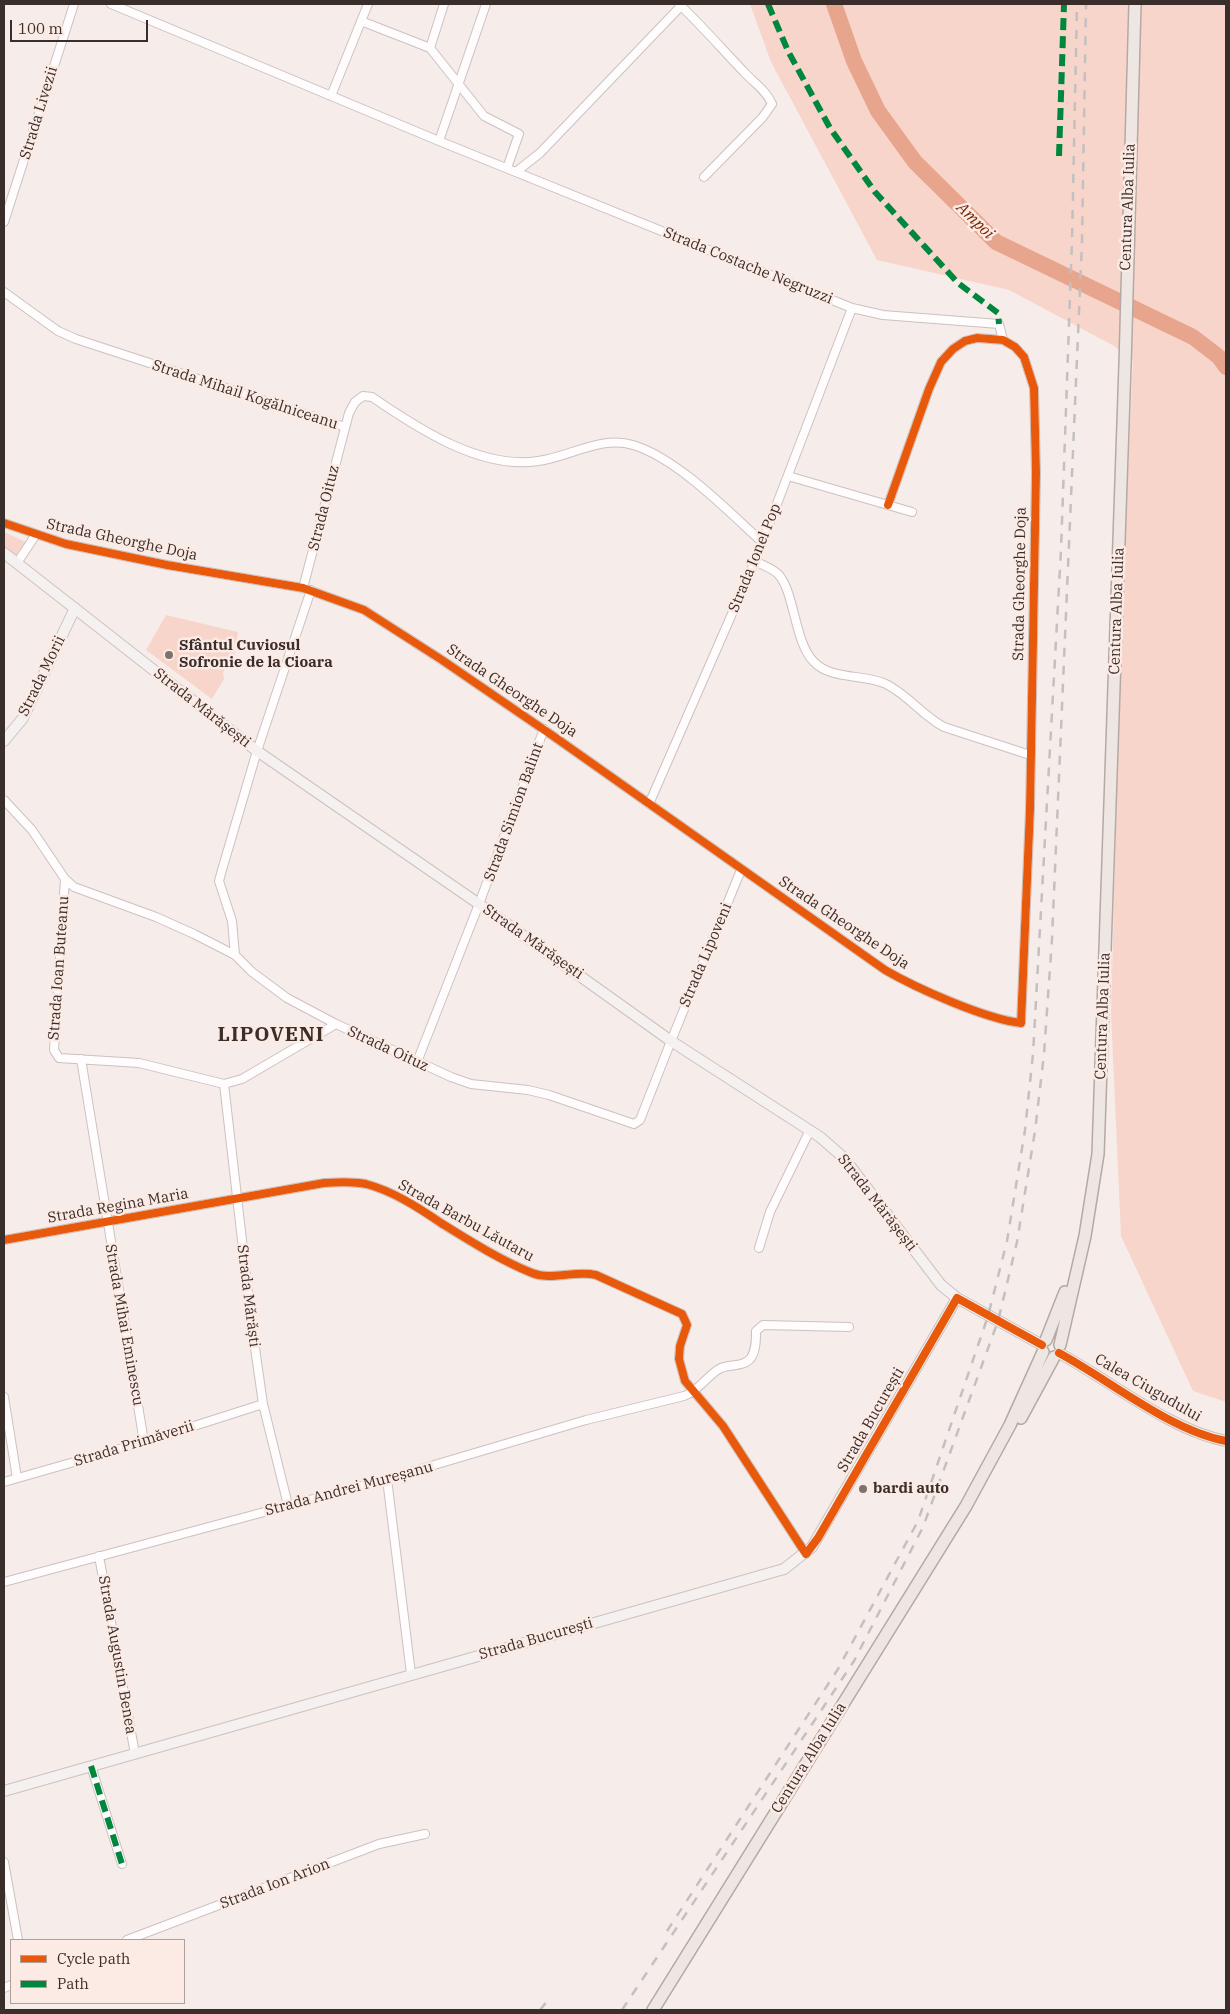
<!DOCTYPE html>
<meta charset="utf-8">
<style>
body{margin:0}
#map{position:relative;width:1230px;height:2014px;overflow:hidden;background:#f6edea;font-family:"IBM Plex Serif",serif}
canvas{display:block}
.frame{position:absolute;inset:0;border:5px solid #392e2a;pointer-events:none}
.legend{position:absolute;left:10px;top:1939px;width:175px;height:65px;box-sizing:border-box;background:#fceae4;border:1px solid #ae9f9a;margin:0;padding:6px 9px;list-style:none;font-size:15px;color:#392e2a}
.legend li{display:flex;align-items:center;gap:10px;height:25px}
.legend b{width:25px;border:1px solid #ae9f9a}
.scale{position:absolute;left:10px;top:20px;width:138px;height:22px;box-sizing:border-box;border:2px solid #392e2a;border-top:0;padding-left:6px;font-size:15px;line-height:18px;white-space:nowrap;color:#392e2a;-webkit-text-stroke:4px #fceae4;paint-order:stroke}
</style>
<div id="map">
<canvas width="1230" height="2014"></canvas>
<div class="frame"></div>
<ul class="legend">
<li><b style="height:6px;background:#e8590c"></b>Cycle path</li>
<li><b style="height:6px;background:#00873e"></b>Path</li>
</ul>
<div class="scale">100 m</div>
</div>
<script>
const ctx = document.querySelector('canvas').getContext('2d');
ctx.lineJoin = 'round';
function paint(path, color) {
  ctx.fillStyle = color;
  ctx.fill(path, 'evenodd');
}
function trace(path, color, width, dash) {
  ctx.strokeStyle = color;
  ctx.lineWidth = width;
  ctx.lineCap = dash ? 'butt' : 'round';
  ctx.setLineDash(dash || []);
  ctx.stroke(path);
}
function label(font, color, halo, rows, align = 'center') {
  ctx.font = font + ' "IBM Plex Serif",serif';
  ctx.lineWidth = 5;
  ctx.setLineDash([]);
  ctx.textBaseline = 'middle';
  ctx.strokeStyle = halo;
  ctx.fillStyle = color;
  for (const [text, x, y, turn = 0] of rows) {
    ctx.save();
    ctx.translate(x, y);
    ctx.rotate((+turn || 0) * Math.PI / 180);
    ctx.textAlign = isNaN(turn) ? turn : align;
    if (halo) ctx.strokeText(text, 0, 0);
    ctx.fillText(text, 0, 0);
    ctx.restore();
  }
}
paint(new Path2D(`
 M750,4H1226V1402L1193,1391L1121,1236L1111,1013L1122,606L1133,361L1114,346L1009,290L877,260L771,62Z
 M4,532L26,542L17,556L4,546Z
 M166,615L238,632L234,659L228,661L223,673L224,679L212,699L146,650Z`), '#f8d5ca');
trace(new Path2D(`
 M834,4L854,61L878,111L915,162L996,242L1193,337L1219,357L1226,367`), '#e7a58e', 16);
const street = new Path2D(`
 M111,4L439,141L852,308L883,315L999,324L1003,340
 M444,4L430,48L484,116L519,134L507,168
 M679,4C702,26 722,49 744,72C754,83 766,90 772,104L762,118L704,177
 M361,21L430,48
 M331,96L368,4
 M439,141L486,4
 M516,172L540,153L681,6
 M4,222L74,4
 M4,292L58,331L76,339L345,427
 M788,476L912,512
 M4,523L66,544L167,565L303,588L364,610L442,660L556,738L885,970C916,988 985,1019 1021,1023L1030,809L1036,473L1034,388L1024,357L1015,347L1003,340L977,338L965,341L953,349L941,362L929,389L888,505
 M755,561C762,565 772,568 778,574C795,592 794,642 814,662C831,680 865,674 886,684C908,695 923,716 944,727L1030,755
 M17,563L35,536
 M303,588L349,413L355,402L363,396L372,397C417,428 481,470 538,461C569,457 602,435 633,445C677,458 729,512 762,542
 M4,800L32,830L65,879L74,887L156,917L194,934L235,955L252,972L287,998L336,1024L451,1077L471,1084L528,1090L549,1095L634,1124L640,1120L671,1041L741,870
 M649,804L755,561L852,308
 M65,879L54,1050L59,1058L139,1063L224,1084L242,1079L336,1024
 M235,955L232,921L219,881L222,870L257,751L311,590
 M81,1059L144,1442
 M417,1062L479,904L544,729
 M224,1084L252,1327L263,1404L288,1505
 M4,1240L324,1183C338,1182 352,1181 366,1184C393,1191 419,1208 441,1223C470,1241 500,1260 532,1273C552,1281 575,1270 596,1275L682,1314L687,1325L680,1346L679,1359L685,1381L723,1426L806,1554
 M759,1248L770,1212L810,1130
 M4,1397L17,1478
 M387,1479L411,1674
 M4,1482L144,1442L263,1404
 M99,1556L135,1754
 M4,1582L387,1479L586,1420L684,1396C699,1391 707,1375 721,1368C731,1364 744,1367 751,1358C756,1350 756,1340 756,1331L763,1325L849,1327
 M91,1766L122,1864
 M4,1862L18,1940
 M127,1940L379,1844L425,1834
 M4,1988L11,1985`);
const secondary = new Path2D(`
 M4,553L257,751L479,904L671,1041L820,1137L844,1158L941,1285L957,1298L1042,1345
 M4,741L23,718L75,608
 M1059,1353C1111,1381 1169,1430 1226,1441
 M4,1791L784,1569L812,1547L957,1298`);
const primary = new Path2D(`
 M1046,1340L1065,1292
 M1060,1345L1085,1236L1098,1154L1125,365L1135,4
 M1021,1418L1054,1357
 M653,2010L966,1506L1010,1425L1043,1352`);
trace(street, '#cbc2bf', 10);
trace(secondary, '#cbc2bf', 12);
trace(primary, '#b6a8a3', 14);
trace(street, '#fefcfc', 8);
trace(secondary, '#f5f1f0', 10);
trace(primary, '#ede6e3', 11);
trace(new Path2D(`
 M667,1931L838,1669L918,1521L988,1316L1007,1241L1025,1130L1033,1054L1061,550L1072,240L1077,4
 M540,2010L548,2000
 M622,2010L854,1661L923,1527L998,1321L1017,1242L1035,1131L1044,1054L1052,939L1082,242L1086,4`), '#c3c0c0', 2.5, [9, 9]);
trace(new Path2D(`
 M768,4L788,51L830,128L875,192L958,283L998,313L999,324
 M1059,156L1064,4
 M91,1766L122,1864`), '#00873e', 6, [12, 6]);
trace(new Path2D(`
 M4,523L66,544L167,565L303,588L364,610L442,660L556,738L885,970C916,988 985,1019 1021,1023L1030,809L1036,473L1034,388L1024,357L1015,347L1003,340L977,338L965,341L953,349L941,362L929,389L888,505
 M4,1240L324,1183C338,1182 352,1181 366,1184C393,1191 419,1208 441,1223C470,1241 500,1260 532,1273C552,1281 575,1270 596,1275L682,1314L687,1325L680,1346L679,1359L685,1381L723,1426L806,1554L818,1538L957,1298L1042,1345
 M1059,1353C1111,1381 1169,1430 1226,1441`), '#e8590c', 8);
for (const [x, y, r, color] of [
 [169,655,5,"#7b716d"],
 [863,1489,5,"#7b716d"]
]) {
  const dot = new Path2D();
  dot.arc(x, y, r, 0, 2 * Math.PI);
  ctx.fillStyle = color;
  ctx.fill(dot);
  trace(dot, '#fceae4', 2);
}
label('15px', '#392e2a', '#fceae4', [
 ["Strada Livezii",39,113,-73],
 ["Centura Alba Iulia",1128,207,-88],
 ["Strada Costache Negruzzi",748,266,22],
 ["Strada Mihail Kogălniceanu",245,395,18],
 ["Strada Oituz",324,508,-76],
 ["Strada Gheorghe Doja",122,540,12],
 ["Strada Ionel Pop",755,558,-68],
 ["Strada Gheorghe Doja",1020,584,-89],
 ["Centura Alba Iulia",1117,611,-88],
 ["Strada Morii",42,676,-64],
 ["Strada Gheorghe Doja",512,691,34],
 ["Strada Mărășești",202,708,38],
 ["Strada Simion Balint",514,812,-70],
 ["Strada Gheorghe Doja",844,923,34],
 ["Strada Mărășești",533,942,35],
 ["Strada Lipoveni",706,955,-67],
 ["Strada Ioan Buteanu",59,968,-86],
 ["Centura Alba Iulia",1103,1016,-88],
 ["Strada Oituz",388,1049,25],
 ["Strada Mărășești",877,1203,52],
 ["Strada Regina Maria",118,1206,-10],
 ["Strada Barbu Lăutaru",466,1221,29],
 ["Strada Mărăști",248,1296,83],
 ["Strada Mihai Eminescu",124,1325,80],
 ["Calea Ciugudului",1148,1388,30],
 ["Strada București",871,1420,-60],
 ["Strada Primăverii",134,1444,-17],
 ["Strada Andrei Mureșanu",349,1489,-15],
 ["Strada București",536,1639,-16],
 ["Strada Augustin Benea",117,1655,80],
 ["Centura Alba Iulia",809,1758,-58],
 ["Strada Ion Arion",275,1884,-21]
]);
label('bold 15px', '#392e2a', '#fceae4', [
 ["Sfântul Cuviosul",179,646],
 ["Sofronie de la Cioara",179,663],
 ["bardi auto",873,1489]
], 'left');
label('italic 16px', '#752500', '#fceae4', [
 ["Ampoi",975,221,44]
]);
ctx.letterSpacing = '1px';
label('bold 20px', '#392e2a', '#fceae4', [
 ["LIPOVENI",271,1035]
]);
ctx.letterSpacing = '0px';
</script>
